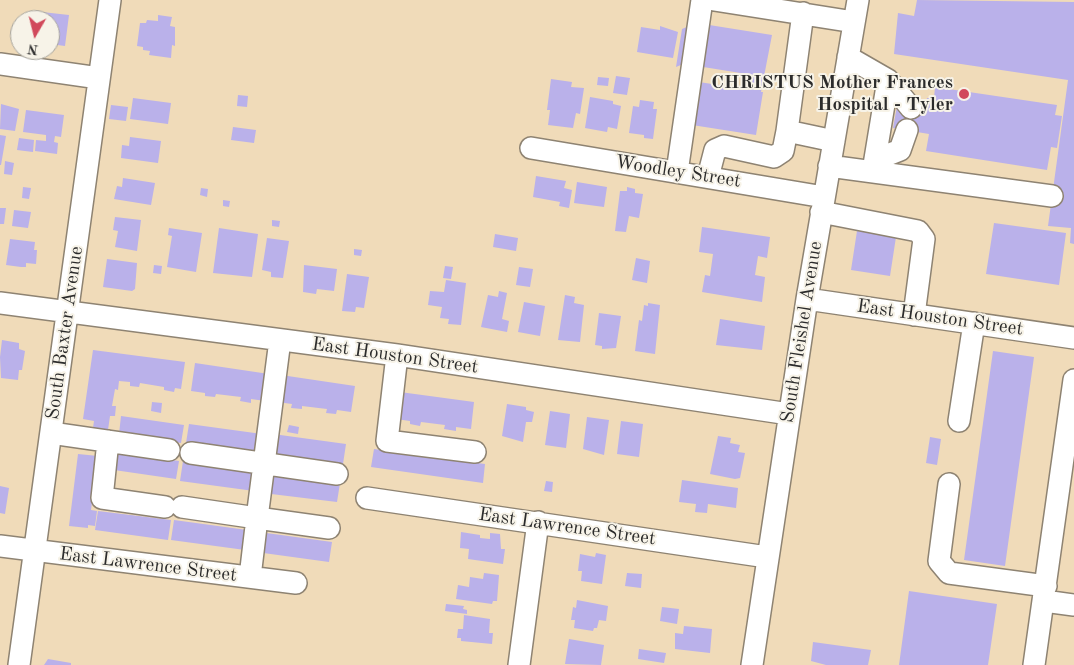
<!DOCTYPE html>
<style>
body{margin:0}
#map{position:relative;width:1074px;height:665px;overflow:hidden;background:#f0dbb9;font-family:"Old Standard TT",serif}
canvas{display:block}
.north{position:absolute;left:10px;top:10px;width:50px;height:50px;box-sizing:border-box;background:#f7f3e8;border:1px solid #a5a39c;border-radius:50%;rotate:188deg;font-size:14px;font-weight:700;line-height:20px;text-align:center;color:#2b2b2b}
.north::after{content:'';display:block;margin:auto;width:18px;height:22px;background:#d1495b;clip-path:polygon(50% 0,100% 100%,50% 72%,0 100%)}
</style>
<div id="map">
<canvas width="1074" height="665"></canvas>
<div class="north">N</div>
</div>
<script>
const ctx = document.querySelector('canvas').getContext('2d');
ctx.lineJoin = 'round';
function paint(path, color) {
  ctx.fillStyle = color;
  ctx.fill(path, 'evenodd');
}
function trace(path, color, width, dash) {
  ctx.strokeStyle = color;
  ctx.lineWidth = width;
  ctx.lineCap = dash ? 'butt' : 'round';
  ctx.setLineDash(dash || []);
  ctx.stroke(path);
}
function label(font, color, halo, rows, align = 'center') {
  ctx.font = font + ' "Old Standard TT",serif';
  ctx.lineWidth = 4;
  ctx.setLineDash([]);
  ctx.textBaseline = 'middle';
  ctx.strokeStyle = halo;
  ctx.fillStyle = color;
  for (const [text, x, y, turn = 0] of rows) {
    ctx.save();
    ctx.translate(x, y);
    ctx.rotate((+turn || 0) * Math.PI / 180);
    ctx.textAlign = isNaN(turn) ? turn : align;
    if (halo) ctx.strokeText(text, 0, 0);
    ctx.fillText(text, 0, 0);
    ctx.restore();
  }
}
paint(new Path2D(`
 M917,0L1074,2V244L1070,243L1071,228L1048,226L1068,80L894,54L898,13L914,16Z
 M42,12L69,15L65,46L50,44V20H41Z
 M158,15L172,17L170,26L175,27V46L172,45L171,58L149,55L150,51L143,50V47L137,46L140,23H146L147,20L158,21Z
 M694,24L688,62L676,67L682,29Z
 M703,24L772,35L761,92H763L756,135L692,125L699,82L751,90L753,75L697,66Z
 M660,26L678,32L673,58L637,52L641,27L660,30Z
 M616,76L630,78L627,95L613,93Z
 M598,77L609,78L608,86L597,85Z
 M551,79L572,82L571,87L584,88L580,114L576,113L573,128L548,125L550,110H547Z
 M935,87L1057,105L1055,115L1062,116L1057,148L1051,147L1047,170L926,151L929,134L893,128L897,106L925,110L927,98H934Z
 M238,95L248,96L247,107L237,106Z
 M590,97L613,101V104L621,106L617,129L608,127L607,132L585,128Z
 M133,98L171,103L168,124L130,119Z
 M640,100L654,102L653,109H657L653,139L644,138V135L629,133L633,106L639,107Z
 M1,104L19,109L15,131L0,129Z
 M111,105L128,107L126,121L109,119Z
 M26,110L64,115L61,137L55,136L54,142L58,143L57,154L35,151L36,140L46,141V135L23,132Z
 M233,127L256,130L254,143L231,140Z
 M0,135L6,136L1,165H0Z
 M130,137L161,141L158,163L121,158L122,145L129,146Z
 M19,138L34,140L33,152L17,150Z
 M5,161L14,163L12,175L4,174Z
 M536,176L566,181L564,188L572,190L569,208L559,206L560,202L533,197Z
 M123,178L155,183L151,205L114,199L117,186L122,187Z
 M577,182L607,187L604,207L574,203Z
 M23,187L31,188L29,199L22,198Z
 M627,187L635,189V193L643,194L639,218L629,216L626,232L615,231L620,191H627Z
 M201,188L208,189L207,197L200,195Z
 M223,200L230,201L229,207L223,206Z
 M0,208H6L4,224H0Z
 M14,210L31,212L28,228L12,226Z
 M115,217L141,220L137,251L115,247L118,231L113,230Z
 M272,220L280,221L279,227L272,226Z
 M994,223L1066,233L1059,285L986,274Z
 M702,227L770,237L767,258L758,256L755,275L765,277L762,302L702,292L705,275L710,276L713,254L699,252Z
 M169,228L202,233L196,272L167,267L172,236L168,235Z
 M219,228L258,234L252,277L213,273Z
 M857,231L896,237L890,276L851,270Z
 M495,234L518,238L516,251L493,247Z
 M267,238L289,241L283,278L271,277V272L262,270Z
 M10,239L35,242L34,250H37L36,264L26,263V267H21L6,265Z
 M354,249L362,250L361,256L354,255Z
 M636,258L650,261L647,283L632,280Z
 M107,259L137,263L135,289L132,291L103,287Z
 M154,265L162,266L161,274L153,273Z
 M304,265L337,269L334,291L317,289L316,294L303,292Z
 M445,266L453,267L451,279L443,278Z
 M519,267L533,269L530,287L516,285Z
 M347,274L369,277L364,308L356,307L355,312L342,311Z
 M446,280L466,283L461,325L448,324L449,319L440,318L442,307L428,305L430,291L444,292Z
 M499,291L507,293L502,319L509,321L507,332L481,327L488,295L498,297Z
 M565,295L575,297L574,303L584,305L580,342L558,340Z
 M524,302L545,306L540,336L518,332Z
 M648,303L660,305L655,354L635,351L639,320L642,321L644,305L648,306Z
 M599,313L621,316L616,348L602,349V346L595,345Z
 M720,319L765,326L762,350L716,345Z
 M2,340L19,343V349L25,351L22,370H19L18,380L1,378L0,357Z
 M93,350L185,362L181,389L175,388L174,392L164,390V387L140,383L139,387L130,386V382L119,381L118,390L115,389L112,406H116L115,416H110L108,430L93,428L94,421L83,419Z
 M993,351L1034,357L1005,566L964,560Z
 M195,363L269,374L265,401L251,399V403L240,401L241,397L216,394L215,397L205,396V393L191,391Z
 M281,375L355,386L351,412L337,410L336,414L326,413L327,409L302,406V409L291,408L292,404L277,402Z
 M400,392L474,402L471,429L456,427V431L444,429L445,425L421,422L420,426L410,424V421L396,419Z
 M152,402L162,403L161,413L151,411Z
 M507,404L526,407V410L534,412L532,422H526L523,442L502,436Z
 M550,411L570,414L566,448L545,445Z
 M121,416L184,425L181,443L119,434Z
 M587,417L609,420L604,455L583,449Z
 M621,421L643,424L639,457L617,454Z
 M189,424L262,434L260,454L186,443Z
 M289,425L299,427L298,434L287,432Z
 M273,434L346,444L343,464L270,454Z
 M718,436L731,438L730,443L740,445L738,452L745,453L740,478L735,479L710,474Z
 M930,437L941,439L937,465L926,463Z
 M374,449L485,464L483,483L371,467Z
 M116,452L179,461L176,479L114,470Z
 M78,454L98,456L91,510L97,511L95,526L88,525V528L69,526Z
 M183,461L257,471L254,491L180,481Z
 M266,473L340,483L337,502L263,493Z
 M682,480L738,488L736,508L708,504L707,513L695,512L696,504L679,502Z
 M546,481L553,482L552,492L544,491Z
 M0,486L9,488L5,514L0,513Z
 M98,511L171,520L168,540L95,530Z
 M174,520L247,530L245,550L171,540Z
 M259,532L332,542L329,562L256,552Z
 M461,532L480,535V538L490,539V533L500,534L501,549H505L503,564L468,559L469,549L460,548Z
 M596,553L606,555L602,584L581,581L582,571H578L580,554L595,557Z
 M484,573L499,575L497,601H493L492,604L456,599L458,585L469,587L470,577L483,579Z
 M627,573L642,574L641,588L625,586Z
 M909,591L997,604L988,665H899Z
 M577,600L608,606L606,621L599,620L597,628H594L593,631L574,628L575,620H571L573,607L576,608Z
 M446,604L464,606L463,609L467,610V614L445,611Z
 M662,607L679,609L677,624L660,621Z
 M464,615L490,619L489,633H493L492,644L461,641V638H457L458,629H463Z
 M684,626L712,629L710,653L675,649V633L683,634Z
 M569,639L604,645L601,665L565,664Z
 M813,642L871,650L868,665H826L811,661Z
 M639,649L666,653L664,663L638,659Z
 M48,659L71,663V665H44Z`), '#bab1ea');
const minor = new Path2D(`
 M714,0L854,22
 M803,13L787,131L834,141
 M848,57L888,80L911,108
 M0,64L99,78
 M531,148L824,197
 M875,160L900,150L907,130
 M829,166L1052,196
 M873,171L888,80
 M677,172L702,0
 M708,177L715,150L724,146L774,157L783,151L787,131
 M821,212L918,231L924,239L914,315
 M807,299L1074,338
 M0,303L397,355L789,414
 M397,355L387,441L475,452
 M959,421L974,323
 M51,433L169,450
 M108,441L102,498L165,507
 M191,453L337,474
 M949,484L939,561L949,573L1046,586
 M367,498L767,557
 M182,507L257,518L280,340
 M0,546L296,583
 M250,577L257,518L329,528
 M1044,601L1074,605
 M19,665L110,0
 M519,665L538,522
 M752,665L807,299L858,0
 M1034,665L1074,380`);
trace(minor, '#8e8372', 24);
trace(minor, '#fff', 21);
for (const [x, y, r, color] of [
 [964,94,6,"#d1495b"]
]) {
  const dot = new Path2D();
  dot.arc(x, y, r, 0, 2 * Math.PI);
  ctx.fillStyle = color;
  ctx.fill(dot);
  trace(dot, '#f7f3e8', 2);
}
label('bold 19px', '#2b2b2b', '#f7f3e8', [
 ["CHRISTUS Mother Frances",953,83],
 ["Hospital - Tyler",953,105]
], 'right');
label('19px', '#2b2b2b', '#f7f3e8', [
 ["Woodley Street",678,172,9],
 ["East Houston Street",940,318,8],
 ["South Fleishel Avenue",802,332,-81],
 ["South Baxter Avenue",65,333,-82],
 ["East Houston Street",395,356,8],
 ["East Lawrence Street",567,527,8],
 ["East Lawrence Street",148,565,7]
]);
</script>
